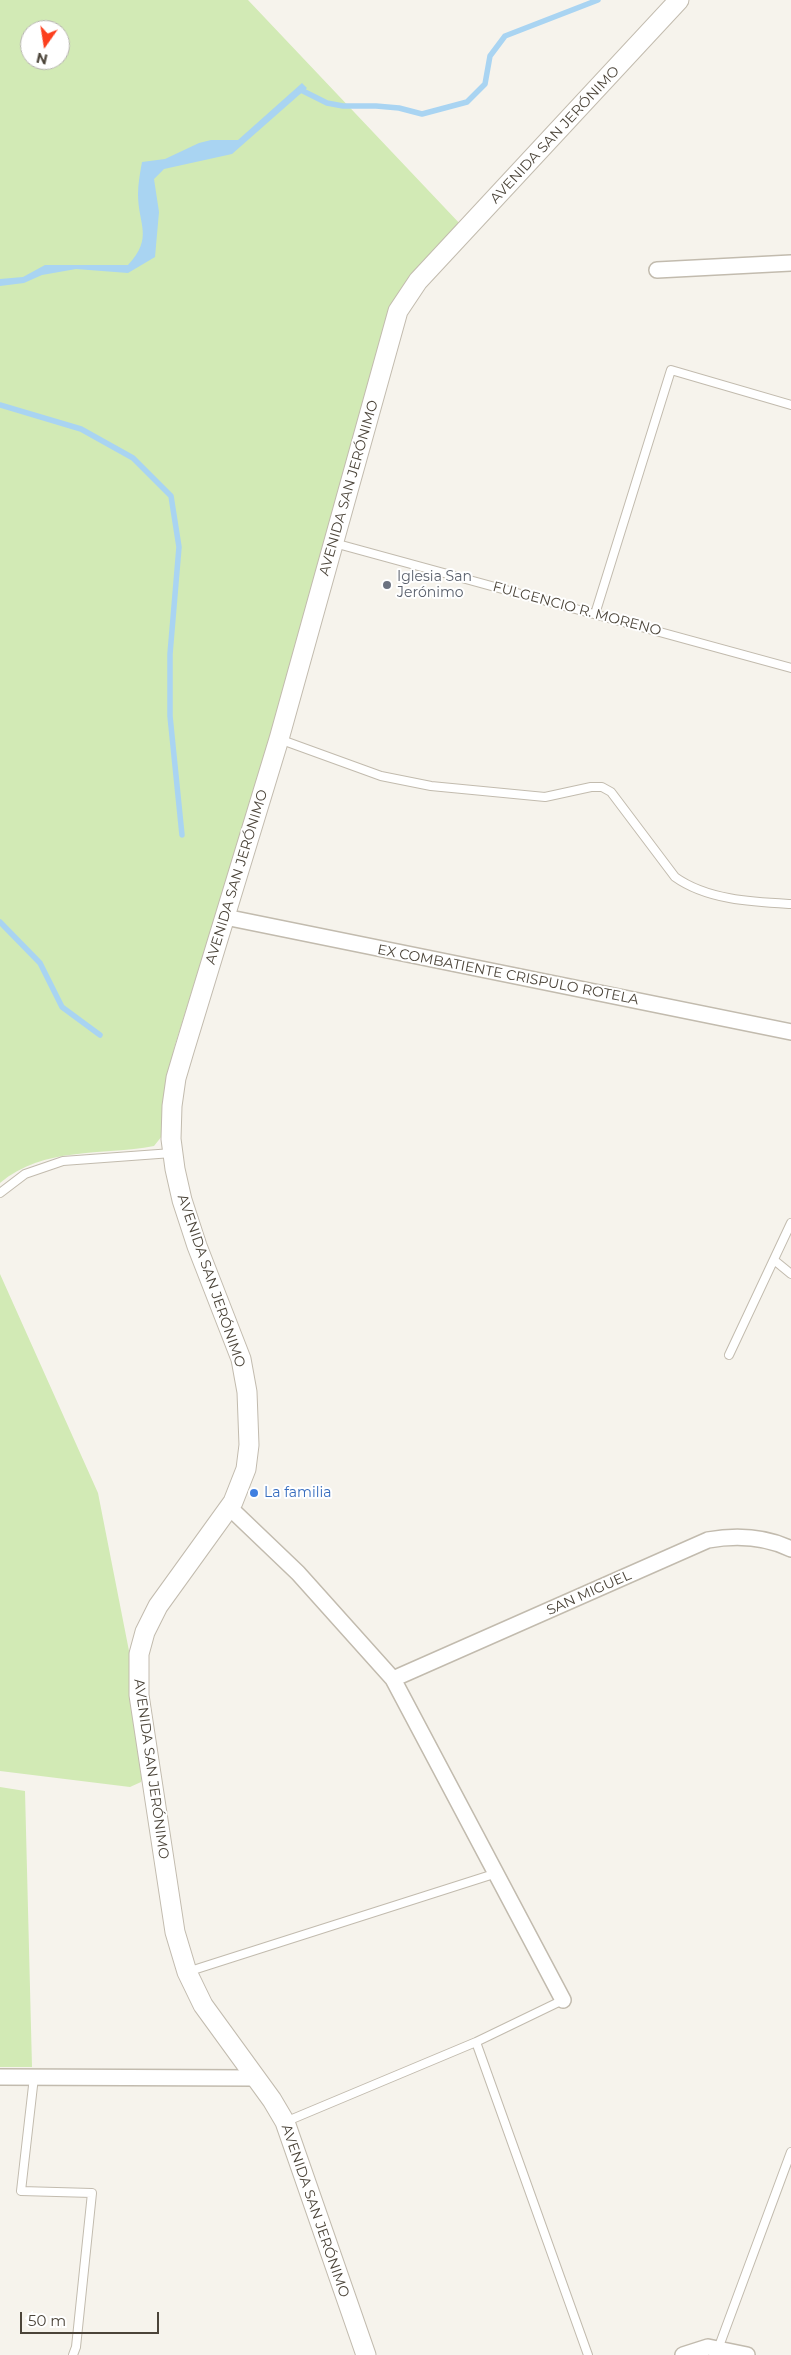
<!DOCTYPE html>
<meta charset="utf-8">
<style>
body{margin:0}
#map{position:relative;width:791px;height:2355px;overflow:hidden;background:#f6f3ec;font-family:Montserrat,sans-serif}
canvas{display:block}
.north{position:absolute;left:20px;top:20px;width:50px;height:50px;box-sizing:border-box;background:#fff;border:1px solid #b7b4b0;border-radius:50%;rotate:193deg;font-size:14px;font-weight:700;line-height:20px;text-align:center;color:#4b4439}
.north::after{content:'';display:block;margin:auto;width:18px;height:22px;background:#fc3f1d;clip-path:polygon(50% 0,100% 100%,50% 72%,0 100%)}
.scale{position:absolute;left:20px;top:2312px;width:139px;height:22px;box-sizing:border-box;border:2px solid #4b4439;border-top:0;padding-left:6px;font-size:15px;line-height:18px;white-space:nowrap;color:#4b4439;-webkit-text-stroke:4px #fff;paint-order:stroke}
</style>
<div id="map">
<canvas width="791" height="2355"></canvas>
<div class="north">N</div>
<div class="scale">50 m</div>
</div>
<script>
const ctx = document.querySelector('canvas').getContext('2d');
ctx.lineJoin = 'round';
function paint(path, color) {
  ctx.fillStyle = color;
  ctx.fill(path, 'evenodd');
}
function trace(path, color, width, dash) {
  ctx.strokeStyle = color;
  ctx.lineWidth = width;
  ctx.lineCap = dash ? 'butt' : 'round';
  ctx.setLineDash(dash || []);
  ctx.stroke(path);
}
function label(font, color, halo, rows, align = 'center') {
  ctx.font = font + ' Montserrat,sans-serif';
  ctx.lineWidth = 4;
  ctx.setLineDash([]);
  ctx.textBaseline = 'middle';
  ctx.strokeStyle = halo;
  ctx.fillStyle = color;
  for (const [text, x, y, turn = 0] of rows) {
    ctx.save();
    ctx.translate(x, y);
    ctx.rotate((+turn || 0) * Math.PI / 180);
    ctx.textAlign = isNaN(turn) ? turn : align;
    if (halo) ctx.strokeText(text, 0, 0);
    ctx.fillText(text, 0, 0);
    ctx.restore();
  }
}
paint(new Path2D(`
 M0,0H248L462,226L410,278L393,303L267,750L175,1045L163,1098L162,1136L154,1146C101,1156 44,1146 0,1183ZM30,30H60V60H30Z
 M0,1274L98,1493L130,1656V1679L142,1777L141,1782L130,1787L0,1771Z
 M0,1787L25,1791L32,2067H0Z`), '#d2eab5');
paint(new Path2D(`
 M302,83L307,88L232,154L164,169L154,179L159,212L155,257L128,273L76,269L42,275L24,283L0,286V279L23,277L45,265H128C154,237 138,225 138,194C138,184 140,173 142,162L165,159L199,143L211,140H238Z`), '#a9d4f2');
trace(new Path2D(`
 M299,91L301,90L327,103L343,106H376L399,108L422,114L467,102L485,84L490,56L505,36L598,0
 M0,405L81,429L133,458L171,496L179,547L170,654V716L182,835
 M0,922L40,963L62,1007L100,1035`), '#a9d4f2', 5.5);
const service = new Path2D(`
 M334,543L791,668
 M595,614L671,370L791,405
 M279,739L381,776L431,786L545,797L591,787H602L611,792L675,877C707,900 753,902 791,904
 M0,1193L25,1174L63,1161L172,1153
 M774,1260L791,1274
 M729,1355L791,1223
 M187,1972L497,1873
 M476,2042L588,2355
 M34,2077L21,2191L92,2193L76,2347L73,2355
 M285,2122L476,2042L563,2000
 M718,2349L791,2152`);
const minor = new Path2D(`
 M657,270L791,263
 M225,917L791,1032
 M230,1508L298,1573L393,1679L563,2000
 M393,1679L708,1540C737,1535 764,1536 791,1549
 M0,2077L255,2078
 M683,2355L708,2347L747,2355`);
const tertiary = new Path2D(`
 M366,2355L285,2122L272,2100L203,2005L187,1972L175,1932L139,1695V1654L145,1632L158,1606L233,1502L246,1469L249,1445L247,1392L241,1359L197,1246L182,1200L175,1169L171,1139L172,1106L176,1078L184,1051L279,739L398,311L418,281L679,0`);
trace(service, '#c2bbae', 10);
trace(minor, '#c2bbae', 18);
trace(tertiary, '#c2bbae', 21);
trace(service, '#fff', 8);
trace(minor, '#fff', 15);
trace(tertiary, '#fff', 19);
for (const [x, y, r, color] of [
 [387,585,5,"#6b7280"],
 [254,1493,5,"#3f7fe0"]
]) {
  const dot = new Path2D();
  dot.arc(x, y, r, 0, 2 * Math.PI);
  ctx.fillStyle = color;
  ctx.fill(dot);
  trace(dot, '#fff', 2);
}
label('14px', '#4b4439', '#fff', [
 ["AVENIDA SAN JERÓNIMO",555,135,-47],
 ["AVENIDA SAN JERÓNIMO",349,488,-74],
 ["FULGENCIO R. MORENO",577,609,15],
 ["AVENIDA SAN JERÓNIMO",237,877,-73],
 ["EX COMBATIENTE CRISPULO ROTELA",508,975,11],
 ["AVENIDA SAN JERÓNIMO",211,1281,71],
 ["SAN MIGUEL",589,1593,-24],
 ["AVENIDA SAN JERÓNIMO",151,1769,82],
 ["AVENIDA SAN JERÓNIMO",315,2211,71]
]);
label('14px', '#5b616d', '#fff', [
 ["Iglesia San",397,577],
 ["Jerónimo",397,593]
], 'left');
label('14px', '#366cbe', '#fff', [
 ["La familia",264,1493]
], 'left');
</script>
